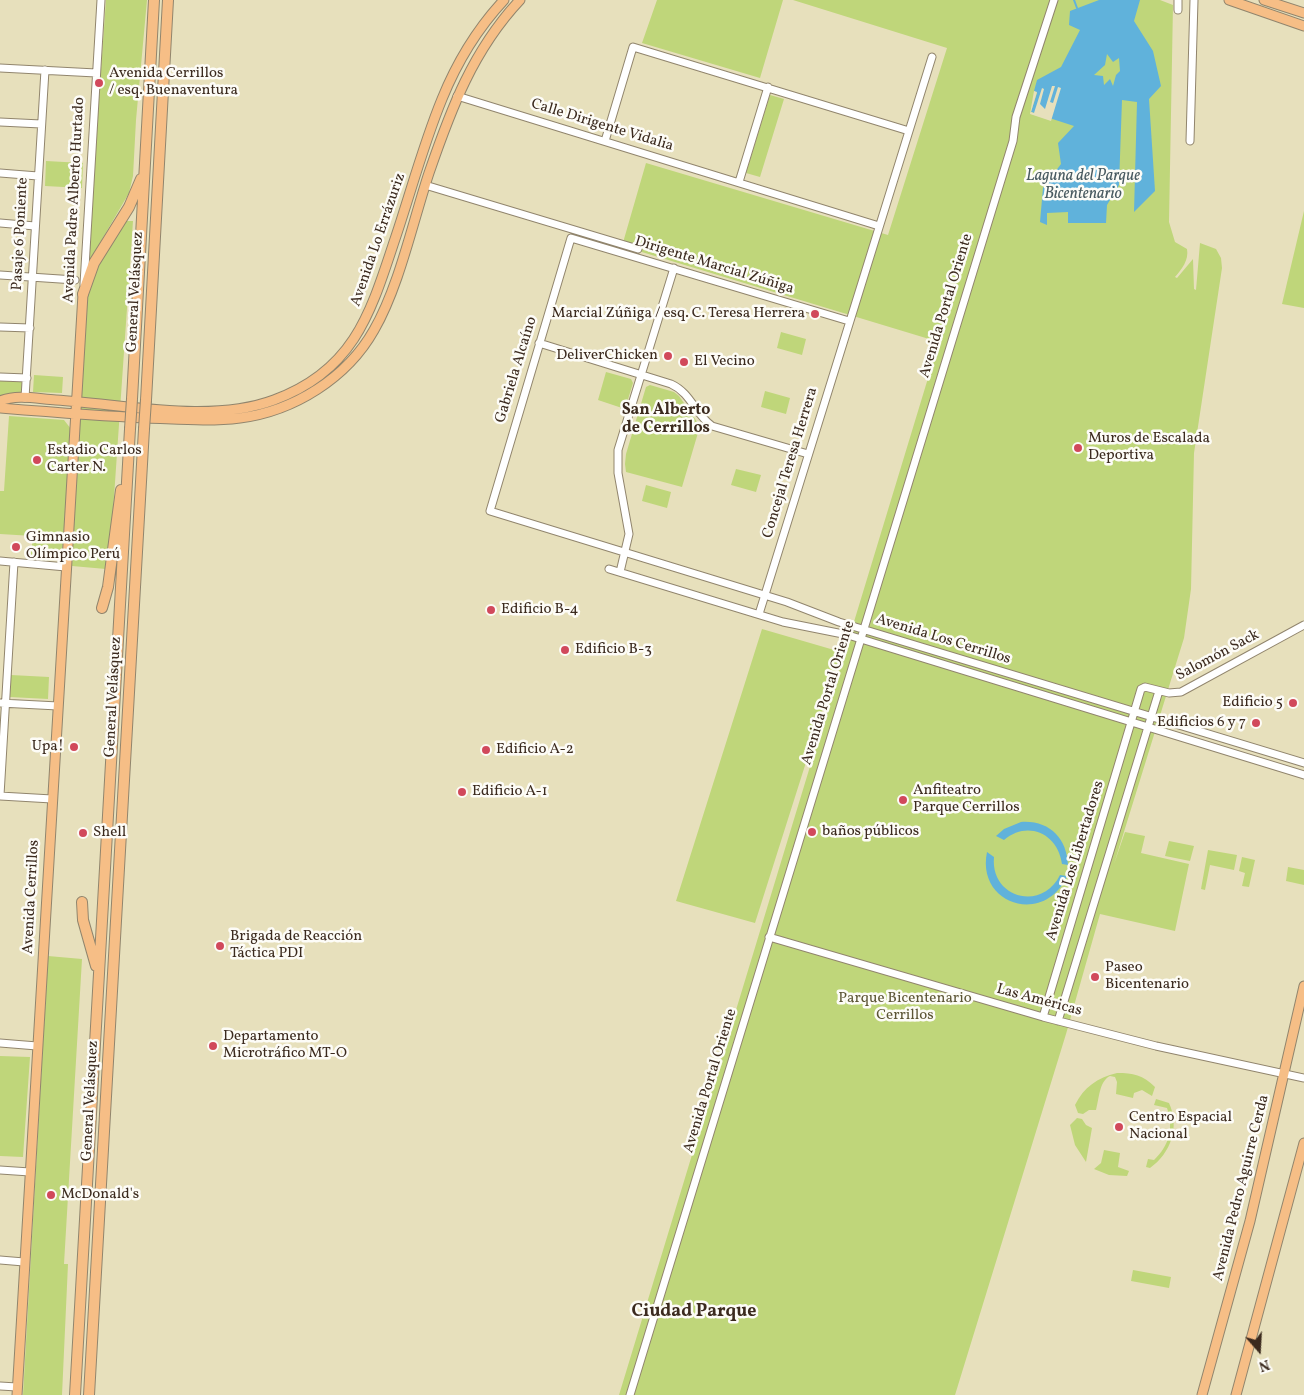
<!DOCTYPE html>
<meta charset="utf-8">
<style>
body{margin:0}
#map{position:relative;width:1304px;height:1395px;overflow:hidden;background:#e7e0bc;font-family:Vollkorn,serif}
canvas{display:block}
.north{position:absolute;left:1234px;top:1325px;width:50px;height:50px;-webkit-text-stroke:4px #fdfcf7;paint-order:stroke;rotate:161deg;font-size:14px;font-weight:700;line-height:20px;text-align:center;color:#3b2a1e}
.north::after{content:'';display:block;margin:auto;width:18px;height:22px;background:#3b2a1e;clip-path:polygon(50% 0,100% 100%,50% 72%,0 100%)}
</style>
<div id="map">
<canvas width="1304" height="1395"></canvas>
<div class="north">N</div>
</div>
<script>
const ctx = document.querySelector('canvas').getContext('2d');
ctx.lineJoin = 'round';
function paint(path, color) {
  ctx.fillStyle = color;
  ctx.fill(path, 'evenodd');
}
function trace(path, color, width, dash) {
  ctx.strokeStyle = color;
  ctx.lineWidth = width;
  ctx.lineCap = dash ? 'butt' : 'round';
  ctx.setLineDash(dash || []);
  ctx.stroke(path);
}
function label(font, color, halo, rows, align = 'center') {
  ctx.font = font + ' Vollkorn,serif';
  ctx.lineWidth = 5;
  ctx.setLineDash([]);
  ctx.textBaseline = 'middle';
  ctx.strokeStyle = halo;
  ctx.fillStyle = color;
  for (const [text, x, y, turn = 0] of rows) {
    ctx.save();
    ctx.translate(x, y);
    ctx.rotate((+turn || 0) * Math.PI / 180);
    ctx.textAlign = isNaN(turn) ? turn : align;
    if (halo) ctx.strokeText(text, 0, 0);
    ctx.fillText(text, 0, 0);
    ctx.restore();
  }
}
paint(new Path2D(`
 M106,0H147L136,120L133,176L129,193L87,265Z
 M657,0H783L760,78L642,43Z
 M793,0H1160L1173,5L1169,222L1175,242L1187,249C1189,260 1182,269 1175,277L1177,278L1193,259L1194,289L1196,290L1200,243L1216,249L1221,258L1222,268L1194,453L1191,589L1184,638L1114,864L1125,832L1145,836L1141,853L1189,864L1175,931L1100,914L1066,1034L955,1395H619L939,342L622,246L646,163L888,235L947,48Z
 M770,95L784,99L760,177L746,173Z
 M46,161L83,163L82,188L45,186Z
 M1304,211V308L1282,304Z
 M126,221H133L112,526L106,569L72,566L84,317C86,277 104,254 126,221Z
 M781,332L806,339L802,355L777,348Z
 M606,372L631,379L633,383L625,409L598,400Z
 M34,375L63,377L62,393L33,392Z
 M0,380L22,382L21,394L0,399Z
 M650,385L674,392L679,396L700,426L682,487L626,472L625,464L626,454L646,387Z
 M765,391L790,398L786,414L761,407Z
 M9,416L64,420L71,429L62,555L55,560L30,561L33,536L0,534V491H4Z
 M736,469L761,475L756,492L731,485Z
 M646,485L671,492L667,508L642,501Z
 M762,629L841,652L755,923L676,901Z
 M11,675L49,677L48,699L10,697Z
 M1169,841L1194,846L1190,861L1165,856Z
 M1208,850L1237,855L1234,870L1210,865L1205,890L1201,889Z
 M1242,857L1255,860L1249,887L1242,886L1245,873L1239,871Z
 M1288,867L1304,870V885L1286,881Z
 M48,956L82,959L64,1264H68L62,1395H23Z
 M0,1056L30,1057L23,1157L0,1156Z
 M1117,1073C1133,1073 1143,1075 1155,1087L1152,1096L1142,1090L1134,1093L1133,1098L1116,1094L1117,1082L1115,1077L1110,1076C1099,1081 1099,1100 1096,1110H1089L1083,1114L1078,1113L1075,1105C1084,1087 1097,1078 1117,1073Z
 M1156,1099L1169,1103C1180,1127 1171,1153 1150,1168L1146,1167L1148,1159L1154,1160C1169,1146 1174,1128 1167,1108L1154,1105Z
 M1077,1118L1082,1119L1086,1125L1092,1128L1086,1162L1075,1145L1070,1125Z
 M1104,1150L1120,1153L1118,1167L1129,1171L1127,1176L1109,1175L1094,1169L1101,1163Z
 M1133,1270L1171,1277L1169,1288L1131,1281Z`), '#bfd67a');
paint(new Path2D(`
 M1099,0H1140L1134,21L1153,51L1161,86L1149,99L1155,191L1134,212L1137,102L1122,100L1119,185L1107,205L1106,223H1068V212L1047,213V225L1040,222L1043,188L1061,164L1058,143L1074,126L1031,112L1037,93L1034,91L1037,80L1061,67L1080,30L1069,25L1070,11ZM1107,54L1113,62L1119,58L1120,71L1116,75L1113,86L1110,79L1104,85L1103,76L1094,75L1105,65Z
 M1021,822C1049,820 1067,838 1068,865L1062,864C1058,833 1027,820 1004,840L996,836L1004,829Z
 M987,852L994,857C990,898 1042,912 1060,875L1067,876C1045,926 976,905 987,852Z`), '#60b2db');
paint(new Path2D(`
 M1052,86H1055L1050,102L1053,103L1058,87L1061,88L1051,121L1030,114L1034,91L1037,92L1031,112L1034,113L1042,88L1044,89L1040,104L1045,109Z`), '#e7e0bc');
trace(new Path2D(`
 M1074,0L1077,8`), '#60b2db', 2);
const minor = new Path2D(`
 M1178,10V0
 M0,68L96,73
 M457,96L879,226
 M0,122L41,124
 M605,141L633,47L909,131
 M1190,141L1194,0
 M0,173L38,176
 M739,182L768,87
 M425,185L638,249
 M0,223L35,226
 M0,275L75,280
 M84,284L101,0
 M849,321L571,238L490,511L787,602L839,622L1304,763
 M0,327L30,328
 M539,343L671,384C691,393 695,414 712,426L808,454
 M0,377L27,378
 M25,398L45,70
 M0,561L66,567
 M609,569L783,622L848,635L1304,775
 M620,572L629,534L618,473V450L674,268
 M759,614L932,57
 M0,703L58,706
 M0,795L14,562
 M0,796L52,799
 M769,937L1043,1017L1156,1046L1304,1078
 M1043,1017L1141,689L1145,687L1169,693L1181,692L1304,625
 M1058,1021L1159,691
 M0,1043L37,1046
 M0,1170L30,1172
 M0,1260L24,1262
 M0,1386L17,1387
 M630,1395L1013,141L1016,117L1054,0`);
const major = new Path2D(`
 M1229,0L1304,26
 M1264,0L1304,13
 M0,401C17,394 38,399 56,400C123,404 210,424 274,400C353,371 370,315 394,242C410,195 423,145 442,99C457,62 477,29 504,0
 M0,408C49,412 98,416 147,418C177,419 209,422 240,418C294,411 347,378 374,330C399,287 413,221 429,173C451,109 473,50 520,0
 M17,1395L83,294
 M1202,1395L1250,1221L1304,986
 M1236,1395L1304,1143`);
const highway = new Path2D(`
 M83,294L94,263L129,207L141,179
 M132,399L154,0
 M146,400L168,0
 M102,608L108,587L121,490
 M82,902L83,920L96,966
 M75,1395L130,429
 M89,1395L144,429`);
trace(minor, '#91856d', 9);
trace(major, '#91856d', 11);
trace(highway, '#91856d', 12);
trace(minor, '#fff', 7);
trace(major, '#f6be86', 9);
trace(highway, '#f6be86', 10);
const highwayBridge = new Path2D(`
 M130,429L132,399
 M144,429L146,400`);
trace(highwayBridge, '#91856d', 12, []);
trace(highwayBridge, '#f6be86', 10);
for (const [x, y, r, color] of [
 [99,83,5,"#d1495b"],
 [815,314,5,"#d1495b"],
 [668,356,5,"#d1495b"],
 [684,362,5,"#d1495b"],
 [1078,448,5,"#d1495b"],
 [37,460,5,"#d1495b"],
 [16,547,5,"#d1495b"],
 [491,610,5,"#d1495b"],
 [565,650,5,"#d1495b"],
 [1293,703,5,"#d1495b"],
 [1256,723,5,"#d1495b"],
 [74,747,5,"#d1495b"],
 [486,750,5,"#d1495b"],
 [462,792,5,"#d1495b"],
 [903,800,5,"#d1495b"],
 [812,832,5,"#d1495b"],
 [83,833,5,"#d1495b"],
 [220,946,5,"#d1495b"],
 [1095,977,5,"#d1495b"],
 [213,1046,5,"#d1495b"],
 [1119,1127,5,"#d1495b"],
 [51,1195,5,"#d1495b"]
]) {
  const dot = new Path2D();
  dot.arc(x, y, r, 0, 2 * Math.PI);
  ctx.fillStyle = color;
  ctx.fill(dot);
  trace(dot, '#fdfcf7', 2);
}
label('15px', '#3b2a1e', '#fdfcf7', [
 ["Avenida Cerrillos",109,74],
 ["/ esq. Buenaventura",109,91],
 ["Marcial Zúñiga / esq. C. Teresa Herrera",805,314,"right"],
 ["DeliverChicken",658,356,"right"],
 ["El Vecino",694,362],
 ["Muros de Escalada",1088,439],
 ["Deportiva",1088,456],
 ["Estadio Carlos",47,451],
 ["Carter N.",47,468],
 ["Gimnasio",26,538],
 ["Olímpico Perú",26,555],
 ["Edificio B-4",501,610],
 ["Edificio B-3",575,650],
 ["Edificio 5",1283,703,"right"],
 ["Edificios 6 y 7",1246,723,"right"],
 ["Upa!",64,747,"right"],
 ["Edificio A-2",496,750],
 ["Anfiteatro",913,791],
 ["Parque Cerrillos",913,808],
 ["Edificio A-1",472,792],
 ["baños públicos",822,832],
 ["Shell",93,833],
 ["Brigada de Reacción",230,937],
 ["Táctica PDI",230,954],
 ["Paseo",1105,968],
 ["Bicentenario",1105,985],
 ["Departamento",223,1037],
 ["Microtráfico MT-O",223,1054],
 ["Centro Espacial",1129,1118],
 ["Nacional",1129,1135],
 ["McDonald's",61,1195]
], 'left');
label('15px', '#3b2a1e', '#fdfcf7', [
 ["Calle Dirigente Vidalia",602,126,17],
 ["Avenida Padre Alberto Hurtado",75,200,-87],
 ["Pasaje 6 Poniente",21,234,-87],
 ["Avenida Lo Errázuriz",379,240,-71],
 ["Dirigente Marcial Zúñiga",714,266,17],
 ["General Velásquez",136,292,-87],
 ["Avenida Portal Oriente",947,306,-73],
 ["Gabriela Alcaíno",517,370,-73],
 ["Concejal Teresa Herrera",791,463,-73],
 ["Avenida Los Cerrillos",943,640,17],
 ["Salomón Sack",1218,656,-28],
 ["Avenida Portal Oriente",829,693,-73],
 ["General Velásquez",114,697,-87],
 ["Avenida Los Libertadores",1076,861,-73],
 ["Avenida Cerrillos",32,897,-87],
 ["Las Américas",1039,1001,15],
 ["Avenida Portal Oriente",711,1081,-73],
 ["General Velásquez",91,1101,-87],
 ["Avenida Pedro Aguirre Cerda",1242,1188,-76]
]);
label('15px', '#5c5535', '#fdfcf7', [
 ["Parque Bicentenario",905,999],
 ["Cerrillos",905,1016]
]);
label('italic 16px', '#485a60', '#fdfcf7', [
 ["Laguna del Parque",1083,177],
 ["Bicentenario",1083,195]
]);
label('bold 16px', '#3b2a1e', '#fdfcf7', [
 ["San Alberto",666,411],
 ["de Cerrillos",666,429]
]);
label('bold 18px', '#3b2a1e', '#fdfcf7', [
 ["Ciudad Parque",694,1313]
]);
</script>
